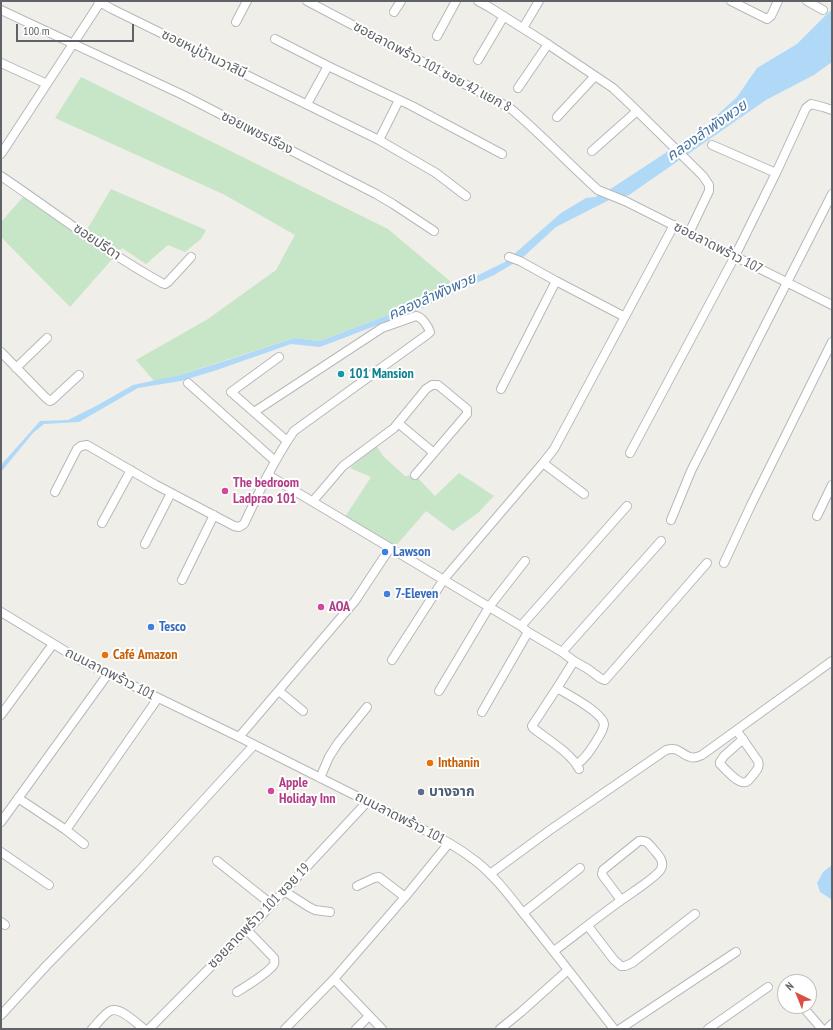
<!DOCTYPE html>
<meta charset="utf-8">
<style>
body{margin:0}
#map{position:relative;width:833px;height:1030px;overflow:hidden;background:#f0eee8;font-family:"PT Sans Narrow",sans-serif}
canvas{display:block}
.frame{position:absolute;inset:0;border:2px solid #5f6367;pointer-events:none}
.north{position:absolute;left:777px;top:974px;width:40px;height:40px;box-sizing:border-box;background:#fff;border:1px solid #bfc1c2;border-radius:50%;rotate:317deg;font-size:11px;font-weight:700;line-height:16px;text-align:center;color:#5f6367}
.north::after{content:'';display:block;margin:auto;width:14px;height:18px;background:#dc4e42;clip-path:polygon(50% 0,100% 100%,50% 72%,0 100%)}
.scale{position:absolute;left:16px;top:24px;width:118px;height:18px;box-sizing:border-box;border:2px solid #5f6367;border-top:0;padding-left:5px;font-size:12px;line-height:14px;white-space:nowrap;color:#5f6367;-webkit-text-stroke:3px #fff;paint-order:stroke}
</style>
<div id="map">
<canvas width="833" height="1030"></canvas>
<div class="frame"></div>
<div class="north">N</div>
<div class="scale">100 m</div>
</div>
<script>
const ctx = document.querySelector('canvas').getContext('2d');
ctx.lineJoin = 'round';
function paint(path, color) {
  ctx.fillStyle = color;
  ctx.fill(path, 'evenodd');
}
function trace(path, color, width, dash) {
  ctx.strokeStyle = color;
  ctx.lineWidth = width;
  ctx.lineCap = dash ? 'butt' : 'round';
  ctx.setLineDash(dash || []);
  ctx.stroke(path);
}
function label(font, color, halo, rows, align = 'center') {
  ctx.font = font + ' "PT Sans Narrow","Noto Sans Thai",sans-serif';
  ctx.lineWidth = 4;
  ctx.setLineDash([]);
  ctx.textBaseline = 'middle';
  ctx.strokeStyle = halo;
  ctx.fillStyle = color;
  for (const [text, x, y, turn = 0] of rows) {
    ctx.save();
    ctx.translate(x, y);
    ctx.rotate((+turn || 0) * Math.PI / 180);
    ctx.textAlign = isNaN(turn) ? turn : align;
    if (halo) ctx.strokeText(text, 0, 0);
    ctx.fillText(text, 0, 0);
    ctx.restore();
  }
}
paint(new Path2D(`
 M81,77L388,229L451,282L452,288L425,301L320,341L294,338L180,375L154,381L136,360L208,319L276,270L295,235L225,195L55,118Z
 M111,189L206,230L201,239L185,252L168,245L146,264L122,248L70,307L1,237V222L24,196L82,238Z
 M376,445L383,456L405,476L415,475L435,496L459,473L494,496L479,512L453,531L426,511L394,548L345,517L371,477L350,468Z`), '#c7e5c7');
paint(new Path2D(`
 M832,9V62L814,75L766,100L629,195L609,200L556,227L521,259L494,275L422,308L320,347L291,344L217,370L181,381L138,388L79,422L44,424L33,433L1,472V465L40,421L68,420L96,406L133,385L180,375L228,360L294,338L320,341L425,301L505,262L561,213L586,198L595,197L612,188L702,129L737,97L757,68L797,44Z
 M832,865V898L831,899L820,892L817,883L823,872Z`), '#b0d9f8');
const minor = new Path2D(`
 M98,1L112,9L379,140L436,173L466,196
 M307,1L510,108C541,134 568,163 598,190L625,201L832,305
 M478,1L489,7L543,41L613,88L631,105L703,176L709,185V191L689,233
 M731,1L767,19L771,16L778,1
 M807,1L823,10
 M1,10L183,95L296,153L376,194L393,204L434,231
 M394,12L401,1
 M236,22L247,1
 M523,28L539,1
 M437,36L456,1
 M275,39L328,66L412,106L502,154
 M478,60L504,16
 M1,63L47,84
 M518,88L548,44
 M307,104L328,66
 M557,117L595,76
 M379,140L399,100
 M712,145L776,173
 M592,151L637,111
 M1,154L101,1
 M1,176C54,212 106,252 162,283L165,284L168,282L191,257
 M509,257L520,261L556,281L625,317
 M1,352L46,398L50,401L52,400L79,375
 M279,357L231,392L287,441
 M16,368L47,338
 M188,383L275,461
 M501,389L556,281
 M398,423L434,453
 M630,453L735,256L776,173L806,108L811,104L823,107L832,110
 M543,463L584,494
 M268,475L521,626L528,632L562,652L574,661L588,669L600,678L605,680L707,563
 M55,492L77,449L81,446L87,445L156,485L234,526L239,527L244,524C259,492 274,460 294,431L428,334L430,332C428,326 422,317 416,316L382,328L254,412
 M313,501L343,466L394,428L426,389L432,385H438L467,409V414L415,475
 M817,516L832,485
 M671,520L691,471L832,194
 M102,523L131,470
 M145,544L171,493
 M724,563L751,505L832,342
 M182,580L214,515
 M1,612L80,660L239,737L416,826C438,836 458,847 477,862C498,879 514,902 531,923C559,958 587,994 614,1029
 M521,626L627,506
 M562,652L661,541
 M392,660L444,579L543,463L554,449L674,225
 M574,661L557,688L532,726L533,728C547,739 571,753 579,769
 M557,688C567,694 602,712 604,724C604,730 598,738 595,743C590,751 585,759 577,764
 M279,691L303,711
 M439,691L489,607L525,561
 M482,712L528,632
 M1,715L53,644
 M737,731L758,761C760,767 757,770 753,775C751,777 749,781 746,782C739,785 725,769 720,764V762L724,756L743,739
 M239,737L355,601L390,548
 M320,778L329,757L338,743L367,707
 M18,798L66,830L158,698
 M1,822L108,674
 M66,830L84,844
 M1,852L49,885
 M217,861L271,904
 M490,874L550,830L666,750C679,746 680,754 690,757C694,758 698,757 702,755L832,661
 M357,886L374,878L379,877L405,897
 M284,891L309,907L315,910L330,912
 M523,913L580,868
 M1,922L5,925
 M588,926L614,960L621,966H625L632,963L695,914
 M554,951C577,934 599,916 623,899C631,893 657,877 661,869C665,861 658,855 654,850C649,844 647,840 639,841L603,870L602,874L603,876L621,900
 M334,979L382,1029
 M237,992C245,987 270,972 274,964C275,962 274,960 274,958L247,930
 M802,1006L822,1029
 M1,1015L47,965L138,872L254,745
 M92,1029C97,1024 104,1014 110,1011C120,1006 136,1023 144,1029
 M149,1029L260,917L367,802
 M285,1029L334,979L405,897L449,843
 M356,1029L369,1016
 M500,1029L521,1012L568,970
 M620,1029L736,952
 M708,1029L768,987
 M827,1029L832,1024`);
trace(minor, '#b5b8bb', 10);
trace(minor, '#fff', 8);
for (const [x, y, r, color] of [
 [341,374,4,"#0f9aa8"],
 [225,491,4,"#d1479c"],
 [385,552,4,"#3f7fe0"],
 [387,594,4,"#3f7fe0"],
 [321,607,4,"#d1479c"],
 [151,627,4,"#3f7fe0"],
 [105,655,4,"#e8710a"],
 [430,763,4,"#e8710a"],
 [271,791,4,"#d1479c"],
 [421,792,4,"#5c6f8a"]
]) {
  const dot = new Path2D();
  dot.arc(x, y, r, 0, 2 * Math.PI);
  ctx.fillStyle = color;
  ctx.fill(dot);
  trace(dot, '#fff', 1.5);
}
label('14px', '#5f6367', '#fff', [
 ["ซอยหมู่บ้านวาสินี",204,54,26],
 ["ซอยลาดพร้าว 101 ซอย 42 แยก 8",432,67,28],
 ["ซอยเพชรเรือง",257,133,27],
 ["ซอยปรีดา",97,242,34],
 ["ซอยลาดพร้าว 107",718,248,27],
 ["ถนนลาดพร้าว 101",110,674,27],
 ["ถนนลาดพร้าว 101",400,818,27],
 ["ซอยลาดพร้าว 101 ซอย 19",259,916,-46]
]);
label('bold 14px', '#0d838f', '#fff', [
 ["101 Mansion",349,374]
], 'left');
label('bold 14px', '#b23c85', '#fff', [
 ["The bedroom",233,483],
 ["Ladprao 101",233,499],
 ["AOA",329,607],
 ["Apple",279,783],
 ["Holiday Inn",279,799]
], 'left');
label('bold 14px', '#366cbe', '#fff', [
 ["Lawson",393,552],
 ["7-Eleven",395,594],
 ["Tesco",159,627]
], 'left');
label('bold 14px', '#c56008', '#fff', [
 ["Café Amazon",113,655],
 ["Inthanin",438,763]
], 'left');
label('bold 14px', '#4e5e75', '#fff', [
 ["บางจาก",429,792]
], 'left');
label('italic 15px', '#4974a2', '#fff', [
 ["คลองลำพังพวย",707,131,-35],
 ["คลองลำพังพวย",432,297,-24]
]);
</script>
